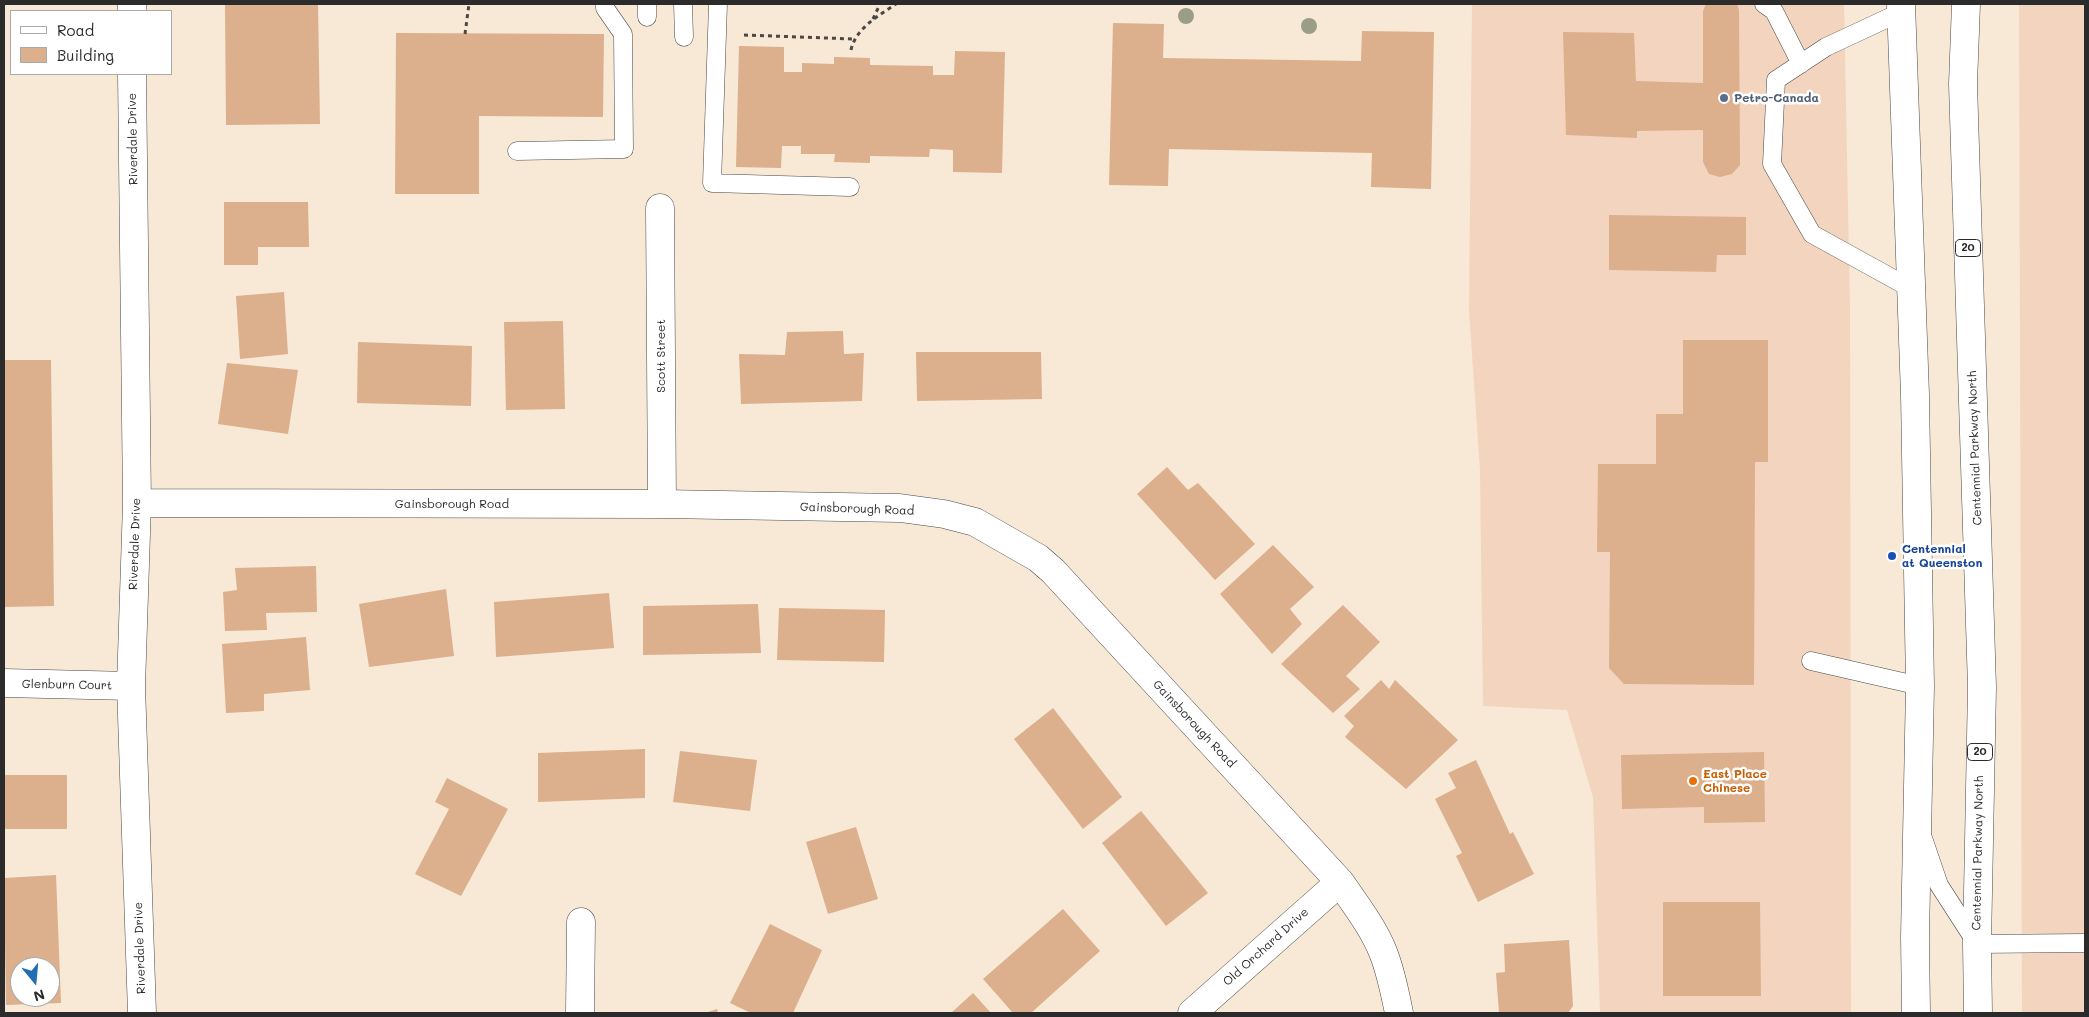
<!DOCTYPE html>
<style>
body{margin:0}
#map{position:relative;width:2089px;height:1017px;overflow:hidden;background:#f8e8d6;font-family:Mali,sans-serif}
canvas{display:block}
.frame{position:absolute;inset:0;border:5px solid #2b2b2b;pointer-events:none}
.legend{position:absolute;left:10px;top:10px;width:162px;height:65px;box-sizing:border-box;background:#fff;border:1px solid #aaa;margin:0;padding:6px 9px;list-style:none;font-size:15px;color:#2b2b2b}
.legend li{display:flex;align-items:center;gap:10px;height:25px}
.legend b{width:25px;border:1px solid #aaa}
.north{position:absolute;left:10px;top:957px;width:50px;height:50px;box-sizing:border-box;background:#fff;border:1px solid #aaa;border-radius:50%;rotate:163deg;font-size:14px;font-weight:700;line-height:20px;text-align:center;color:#2b2b2b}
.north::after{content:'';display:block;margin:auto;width:18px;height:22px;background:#1f6fb2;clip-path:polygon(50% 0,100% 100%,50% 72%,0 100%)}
</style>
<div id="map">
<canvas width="2089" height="1017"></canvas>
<div class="frame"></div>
<ul class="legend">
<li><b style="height:6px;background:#fff"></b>Road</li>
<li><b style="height:14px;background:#dcaf8d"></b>Building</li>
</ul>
<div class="north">N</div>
</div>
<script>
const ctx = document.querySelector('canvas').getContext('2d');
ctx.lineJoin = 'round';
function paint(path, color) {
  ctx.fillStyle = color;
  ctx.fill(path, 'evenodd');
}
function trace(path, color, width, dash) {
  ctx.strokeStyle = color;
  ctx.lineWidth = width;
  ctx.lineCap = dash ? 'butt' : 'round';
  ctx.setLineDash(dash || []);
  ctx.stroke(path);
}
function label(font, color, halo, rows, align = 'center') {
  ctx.font = font + ' Mali,sans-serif';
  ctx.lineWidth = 5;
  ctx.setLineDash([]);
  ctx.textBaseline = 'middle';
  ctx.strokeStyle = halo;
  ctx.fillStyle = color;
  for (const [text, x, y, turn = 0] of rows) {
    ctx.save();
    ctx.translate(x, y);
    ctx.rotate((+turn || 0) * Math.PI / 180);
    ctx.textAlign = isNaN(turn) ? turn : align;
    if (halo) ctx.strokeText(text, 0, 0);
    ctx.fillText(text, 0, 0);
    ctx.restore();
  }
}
paint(new Path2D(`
 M1472,4H1844L1850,309L1851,1013H1600L1593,797L1567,710L1483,706L1480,470L1469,311Z
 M2019,4H2085V1013H2022Z`), '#f3d4bf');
paint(new Path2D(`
 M225,4H318L320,124L226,125Z
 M1706,4H1737L1739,10L1740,165L1732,174L1720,177L1709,174L1703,162V130L1637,131V138L1566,135L1563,32L1634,33L1636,81L1703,83V11Z
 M1113,23L1164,24L1163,58L1361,61L1362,31L1434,32L1431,189L1371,187L1372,153L1169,149L1168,186L1109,185Z
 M396,33L604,34L603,117L479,116V194H395Z
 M739,46L784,47V72H802V63L834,64V57L870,58V65L933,66V75H954L955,51L1005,52L1002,173L953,172V150L930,149L929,157L870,156V163L834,162L835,154H801V146H782L781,168L736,167Z
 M224,202H308L309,247H258V265H224Z
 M1609,215L1746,217V255H1717L1716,272L1609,270Z
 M284,292L288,354L240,359L236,296Z
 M563,321L565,409L506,410L504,322Z
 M843,331L844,354L864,353L862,401L741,404L739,354L785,355L787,332Z
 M1683,340H1768V462H1755L1754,685L1624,684L1609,668L1610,552H1597L1598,464H1656V414H1683Z
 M358,342L472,346L471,406L357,403Z
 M916,352H1041L1042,399L917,401Z
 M4,360H51L54,606L4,607Z
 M227,363L298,370L288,434L218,424Z
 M1167,467L1188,490L1198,483L1255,544L1215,580L1137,494Z
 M1273,545L1314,587L1290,609L1302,624L1272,654L1220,594Z
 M316,566L317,612L266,613L267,630L225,631L223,592L237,590L235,568Z
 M446,589L454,656L369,667L359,604Z
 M609,593L614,648L496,657L494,602Z
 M758,604L761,653L643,655V606Z
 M1343,605L1380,642L1346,676L1360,689L1333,713L1281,664Z
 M779,608L885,610L884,662L777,660Z
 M306,637L310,690L264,694V711L226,713L222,644Z
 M1381,680L1389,689L1395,680L1458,740L1406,789L1345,737L1354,726L1344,716Z
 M1053,708L1122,797L1083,829L1014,739Z
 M645,749V798L538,802V753Z
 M680,751L757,760L750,811L673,802Z
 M1764,752L1765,822L1704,823V807L1622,809L1621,755Z
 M1476,760L1510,834L1513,832L1534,874L1478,902L1456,856L1462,853L1435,799L1456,788L1448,773Z
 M4,775H67V829H4Z
 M447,778L508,809L461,896L415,874L449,809L435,802Z
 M1141,811L1208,893L1166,926L1102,843Z
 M856,827L878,899L828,914L806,842Z
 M56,875L61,1003L6,1005L4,878ZM20,967H50V997H20Z
 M1663,902H1760L1761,996H1663Z
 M1063,909L1100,951L1031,1013H1013L983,979Z
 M770,924L822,950L793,1013H751L730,1003Z
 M1569,940L1573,1006L1568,1013H1499L1496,973L1505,972L1504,944Z
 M973,993L991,1013H951Z
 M717,1009L718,1013H705Z`), '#dcaf8d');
const lane = new Path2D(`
 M647,4V17
 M683,4L684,37
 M718,4L712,183L850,187
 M1764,4L1774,11L1801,64
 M1901,12L1826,47L1776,80L1772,164L1812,234L1910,288
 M517,151L624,149L623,34L605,8V4
 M1811,661L1920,686
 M1923,838L1939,885L1977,944L2085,943`);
const street = new Path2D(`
 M132,4V11
 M132,74L137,503L131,686L142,1013
 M660,208L662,504
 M137,503L662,504L900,508L944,514L975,522L1038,558L1053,571L1340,882C1355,904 1373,927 1383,952C1391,972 1395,993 1399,1013
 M4,683L131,686
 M580,1013L581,922
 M1192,1013L1340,882`);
const primary = new Path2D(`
 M1901,4L1915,395L1920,686L1915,937L1916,1013
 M1966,4L1963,84L1982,687L1977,944L1978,1013`);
trace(lane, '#4a4745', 19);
trace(street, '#4a4745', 29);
trace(primary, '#4a4745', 29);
trace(new Path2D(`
 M873,19L880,4
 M465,34L469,4
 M744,35L854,39
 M851,50C856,28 878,16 896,4`), '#4a4745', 3, [4, 4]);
trace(lane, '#fff', 18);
trace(street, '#fff', 28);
trace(primary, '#fff', 28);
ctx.fillStyle = '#9b9e86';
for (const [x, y] of [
 [1186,16],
 [1309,26]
]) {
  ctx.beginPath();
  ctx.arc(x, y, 8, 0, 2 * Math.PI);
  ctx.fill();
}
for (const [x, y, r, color] of [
 [1724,98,5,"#5c6f8a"],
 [1892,556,5,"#1a4fb4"],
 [1693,781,5,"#e8710a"]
]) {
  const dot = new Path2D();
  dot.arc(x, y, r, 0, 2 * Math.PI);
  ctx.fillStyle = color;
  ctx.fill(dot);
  trace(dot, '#fff', 2);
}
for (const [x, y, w] of [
 [1968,248,25],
 [1980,752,25]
]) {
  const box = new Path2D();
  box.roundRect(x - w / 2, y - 8.5, w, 17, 4);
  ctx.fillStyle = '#fff';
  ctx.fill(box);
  trace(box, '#2b2b2b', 1);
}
label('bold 11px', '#2b2b2b', null, [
 ["20",1968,248],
 ["20",1980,752]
]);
label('bold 12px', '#4e5e75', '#fff', [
 ["Petro-Canada",1734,98]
], 'left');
label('12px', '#2b2b2b', '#fff', [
 ["Riverdale Drive",133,139,-91],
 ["Scott Street",661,356,-90],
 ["Centennial Parkway North",1975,448,-92],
 ["Gainsborough Road",452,504],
 ["Gainsborough Road",857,509,2],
 ["Riverdale Drive",135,544,-88],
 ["Glenburn Court",67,685,1],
 ["Gainsborough Road",1194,724,47],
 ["Centennial Parkway North",1978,853,-89],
 ["Old Orchard Drive",1266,947,-42],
 ["Riverdale Drive",140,948,-92]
]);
label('bold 12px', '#164399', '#fff', [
 ["Centennial",1902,549],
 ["at Queenston",1902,563]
], 'left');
label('bold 12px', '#c56008', '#fff', [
 ["East Place",1703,774],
 ["Chinese",1703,788]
], 'left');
</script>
